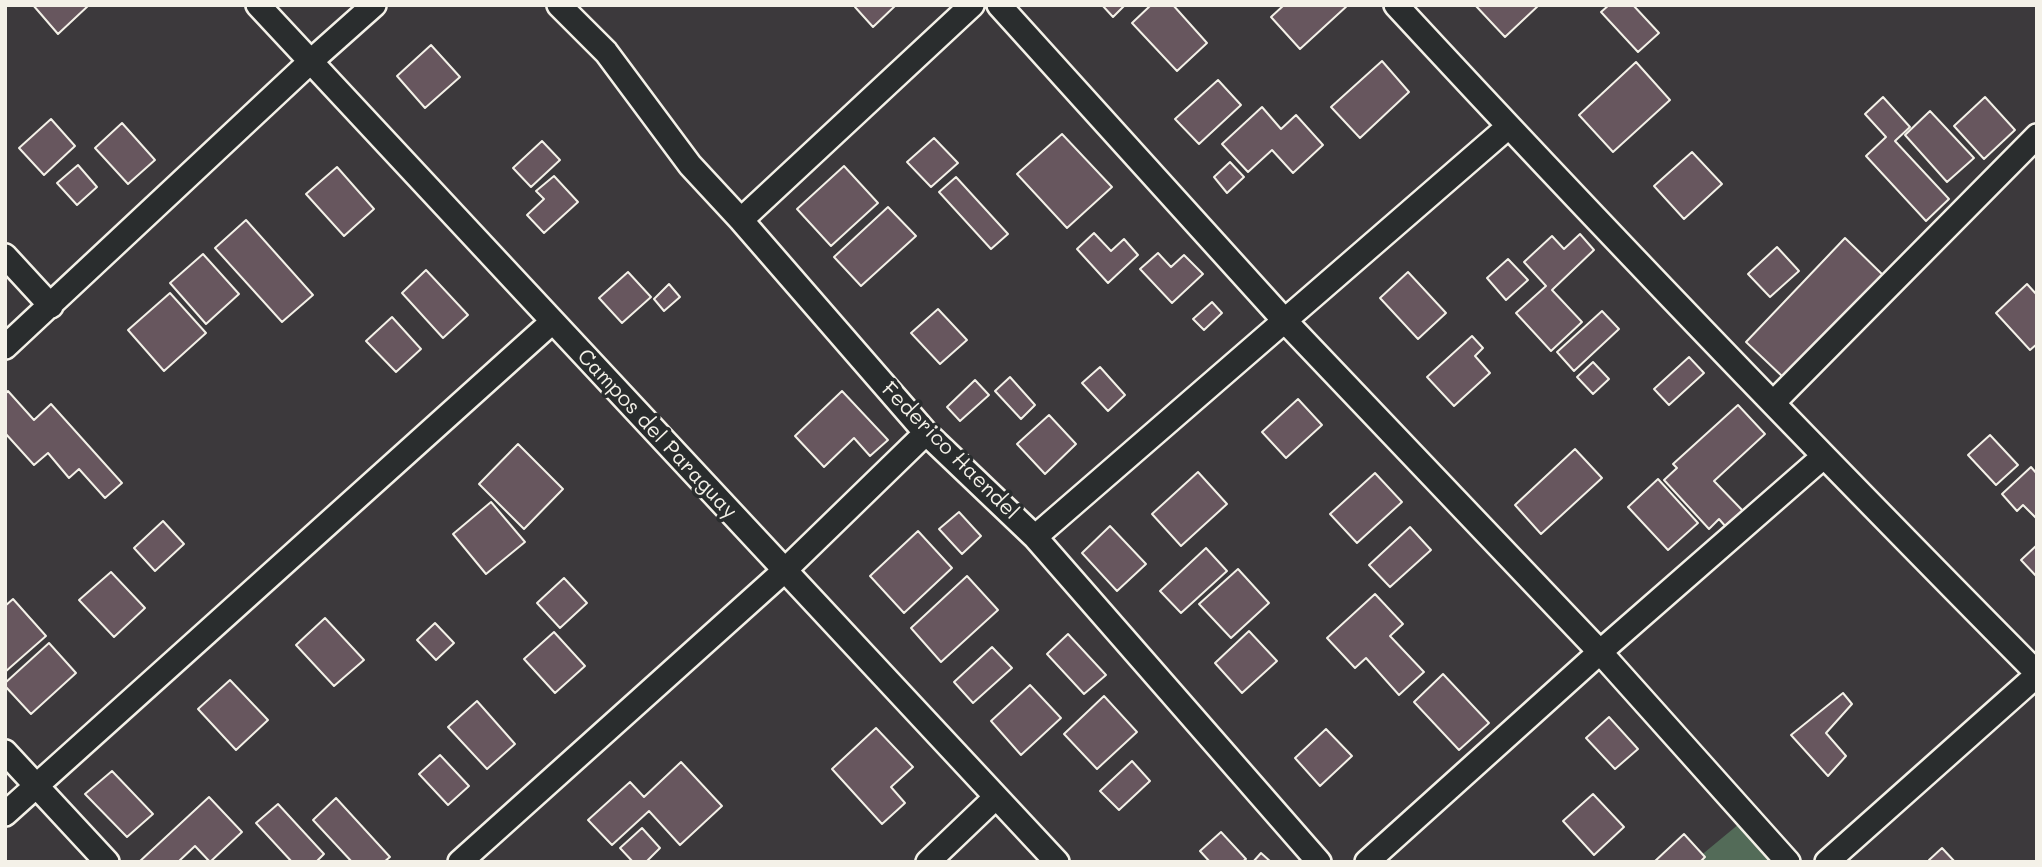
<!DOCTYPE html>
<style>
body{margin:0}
#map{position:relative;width:2042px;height:867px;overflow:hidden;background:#3c393c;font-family:Mali,sans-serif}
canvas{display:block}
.frame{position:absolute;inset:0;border:7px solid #f4f1e8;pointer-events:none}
</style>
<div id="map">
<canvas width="2042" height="867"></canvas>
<div class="frame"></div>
</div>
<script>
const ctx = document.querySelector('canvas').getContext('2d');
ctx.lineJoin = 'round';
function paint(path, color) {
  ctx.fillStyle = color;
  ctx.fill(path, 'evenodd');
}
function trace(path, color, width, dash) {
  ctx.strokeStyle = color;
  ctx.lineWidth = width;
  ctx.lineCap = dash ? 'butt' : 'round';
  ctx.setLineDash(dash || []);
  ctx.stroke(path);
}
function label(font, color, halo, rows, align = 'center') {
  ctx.font = font + ' Mali,sans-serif';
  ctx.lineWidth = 7;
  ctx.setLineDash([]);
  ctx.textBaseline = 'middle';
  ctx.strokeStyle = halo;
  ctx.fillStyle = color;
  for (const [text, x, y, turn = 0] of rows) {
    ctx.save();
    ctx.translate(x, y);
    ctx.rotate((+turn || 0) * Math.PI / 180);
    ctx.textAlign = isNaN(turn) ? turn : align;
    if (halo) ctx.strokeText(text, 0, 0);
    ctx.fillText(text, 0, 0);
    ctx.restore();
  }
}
paint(new Path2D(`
 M1751,814L1793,862H1693Z`), '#536b58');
const building = new Path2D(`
 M33,5H89L58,34Z
 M857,5H896L873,27L855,7Z
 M1102,5H1125L1113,17Z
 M1151,5H1173L1207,43L1177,71L1132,23Z
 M1284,5H1348L1300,49L1271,17Z
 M1475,5H1539L1505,37Z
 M1609,5H1633L1659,33L1638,52L1601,12Z
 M431,45L460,77L425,108L397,76Z
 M1382,61L1409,92L1360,138L1331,107Z
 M1636,62L1670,100L1613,152L1579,115Z
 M1218,80L1241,105L1199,144L1175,119Z
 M1883,97L1910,127L1895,141L1949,199L1926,221L1866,156L1886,137L1865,114Z
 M1985,97L2015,130L1984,159L1954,126Z
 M1262,107L1281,129L1296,115L1323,145L1293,173L1272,150L1248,172L1222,144Z
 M1930,111L1974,158L1947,182L1905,135Z
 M51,119L75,146L44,175L19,148Z
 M122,123L155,160L128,184L95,148Z
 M1062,134L1112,187L1067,228L1017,174Z
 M934,138L958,163L931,187L907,162Z
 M542,141L560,160L531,187L513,168Z
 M1692,152L1722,184L1684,219L1654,186Z
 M1230,162L1244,177L1227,193L1214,177Z
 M78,165L97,187L77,205L57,183Z
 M844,166L878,203L831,246L797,209Z
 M337,167L374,209L344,236L306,194Z
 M554,176L578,202L544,233L527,215L544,199L536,191Z
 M956,177L1008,234L991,249L939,192Z
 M888,207L916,236L861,286L834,257Z
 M246,220L313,295L282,322L215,248Z
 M1094,233L1111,251L1124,239L1138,255L1108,283L1077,249Z
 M1580,234L1594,250L1552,290L1582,322L1551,351L1516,313L1546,286L1524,262L1552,236L1564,249Z
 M1845,238L1886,278L1784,378L1746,342Z
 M1777,247L1799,271L1770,297L1748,274Z
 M1158,253L1171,267L1184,255L1203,274L1172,303L1140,269Z
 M203,254L239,294L206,324L170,283Z
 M1508,259L1528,280L1506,300L1487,278Z
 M426,270L468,315L443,338L402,293Z
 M628,272L651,297L622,323L599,298Z
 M1408,272L1446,313L1418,339L1380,298Z
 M669,284L680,297L664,311L654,299Z
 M2027,284L2037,295V344L2030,350L1996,313Z
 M170,293L206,333L164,371L128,330Z
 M1212,302L1222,313L1204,330L1193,319Z
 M938,309L967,340L940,364L911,333Z
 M1602,311L1619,329L1574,371L1557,352Z
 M392,317L421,349L396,372L366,341Z
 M1472,336L1483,348L1475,356L1490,373L1454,406L1427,377Z
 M1689,357L1704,373L1669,405L1654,389Z
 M1593,362L1609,379L1593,394L1577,377Z
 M1100,367L1125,395L1108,411L1082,383Z
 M1010,377L1035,405L1021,419L995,391Z
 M975,380L989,395L960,421L947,407Z
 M8,391L34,420L51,404L122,483L105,498L79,469L69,478L48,453L34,465L5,433V394Z
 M842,391L888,440L870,456L854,438L824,467L795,436Z
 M1298,399L1322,425L1286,458L1262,432Z
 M1738,405L1765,434L1714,481L1743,511L1726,527L1719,519L1709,529L1664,480L1677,468L1673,464Z
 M1049,415L1076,444L1045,474L1017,444Z
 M1990,435L2018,465L1996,485L1968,455Z
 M518,444L563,489L524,529L479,484Z
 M1575,449L1602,478L1541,534L1515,505Z
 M2031,467L2037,474V519L2023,505L2017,511L2002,494Z
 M1198,472L1227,504L1181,546L1152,514Z
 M1375,473L1402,502L1357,543L1330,514Z
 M1658,479L1698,523L1668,550L1628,507Z
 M491,502L525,542L486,574L453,534Z
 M959,512L981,536L962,554L939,529Z
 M163,521L184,544L155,571L134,548Z
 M1110,526L1146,564L1117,591L1082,553Z
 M1410,527L1431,550L1390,587L1369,565Z
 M918,531L952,568L904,613L870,576Z
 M2037,545V577L2021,560Z
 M1206,548L1227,571L1181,613L1160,591Z
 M1238,569L1269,603L1231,638L1199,604Z
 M111,572L145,608L114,637L79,600Z
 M967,576L998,610L941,662L911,628Z
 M564,578L587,603L560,628L537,603Z
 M1375,594L1403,624L1390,636L1424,672L1399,695L1366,658L1355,668L1327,638Z
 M13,599L46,636L5,672V606Z
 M325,618L364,660L334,686L296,645Z
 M435,623L454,643L436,660L417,640Z
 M1249,631L1277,661L1242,693L1215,663Z
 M554,632L585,666L555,693L524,659Z
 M1068,634L1106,675L1084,694L1047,654Z
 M49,643L76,673L31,714L5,686V683Z
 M992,647L1012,668L973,703L954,682Z
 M1443,674L1489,723L1459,750L1414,702Z
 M230,680L268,720L236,750L198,709Z
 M1030,685L1061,718L1021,755L991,721Z
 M1843,693L1852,704L1826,733L1846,756L1828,776L1791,735Z
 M1104,696L1137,732L1097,769L1064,734Z
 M477,701L515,744L487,769L448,727Z
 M1609,717L1638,749L1615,769L1586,738Z
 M876,728L913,767L891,787L905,803L882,824L832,769Z
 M1326,729L1352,756L1320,786L1295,758Z
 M440,755L469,786L448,805L419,774Z
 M1132,761L1150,781L1119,810L1100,791Z
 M681,762L722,806L680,845L649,811L612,845L588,820L630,782L644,797Z
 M112,771L153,814L127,837L85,794Z
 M1593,794L1624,827L1594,855L1563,821Z
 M209,797L242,832L210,862L195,846L178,862H139Z
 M336,798L390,857L384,862H352L313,820Z
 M278,804L324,854L316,862H292L256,823Z
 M642,828L660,848L646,862H633L620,848Z
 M1221,832L1246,859L1242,862H1210L1200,851Z
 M1684,834L1705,857L1700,862H1654Z
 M1942,848L1955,862H1931L1929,860Z
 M1261,853L1271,862H1253Z`);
paint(building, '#67565e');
trace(building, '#f4f1e8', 2);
const street = new Path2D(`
 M258,5L1057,862
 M559,5L606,52L690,165L741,220L926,433L1035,537L1319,862
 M999,5L1284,320L1600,652L1788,862
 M1396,5C1606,232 1820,454 2037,673
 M741,220L972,5
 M5,256L51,306
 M5,347L310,62L374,5
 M1773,403L2037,136
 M1035,537L1508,127
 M5,752L107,862
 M5,814L552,322
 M460,862L784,571L926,433
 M928,862L996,797
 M1367,862L1600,652L1823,457
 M1827,862L2037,675`);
trace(street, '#f4f1e8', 28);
trace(street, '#2a2d2e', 23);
label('21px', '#f4f1e8', '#2a2d2e', [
 ["Campos del Paraguay",657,434,47],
 ["Federico Haendel",950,451,45]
]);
</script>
